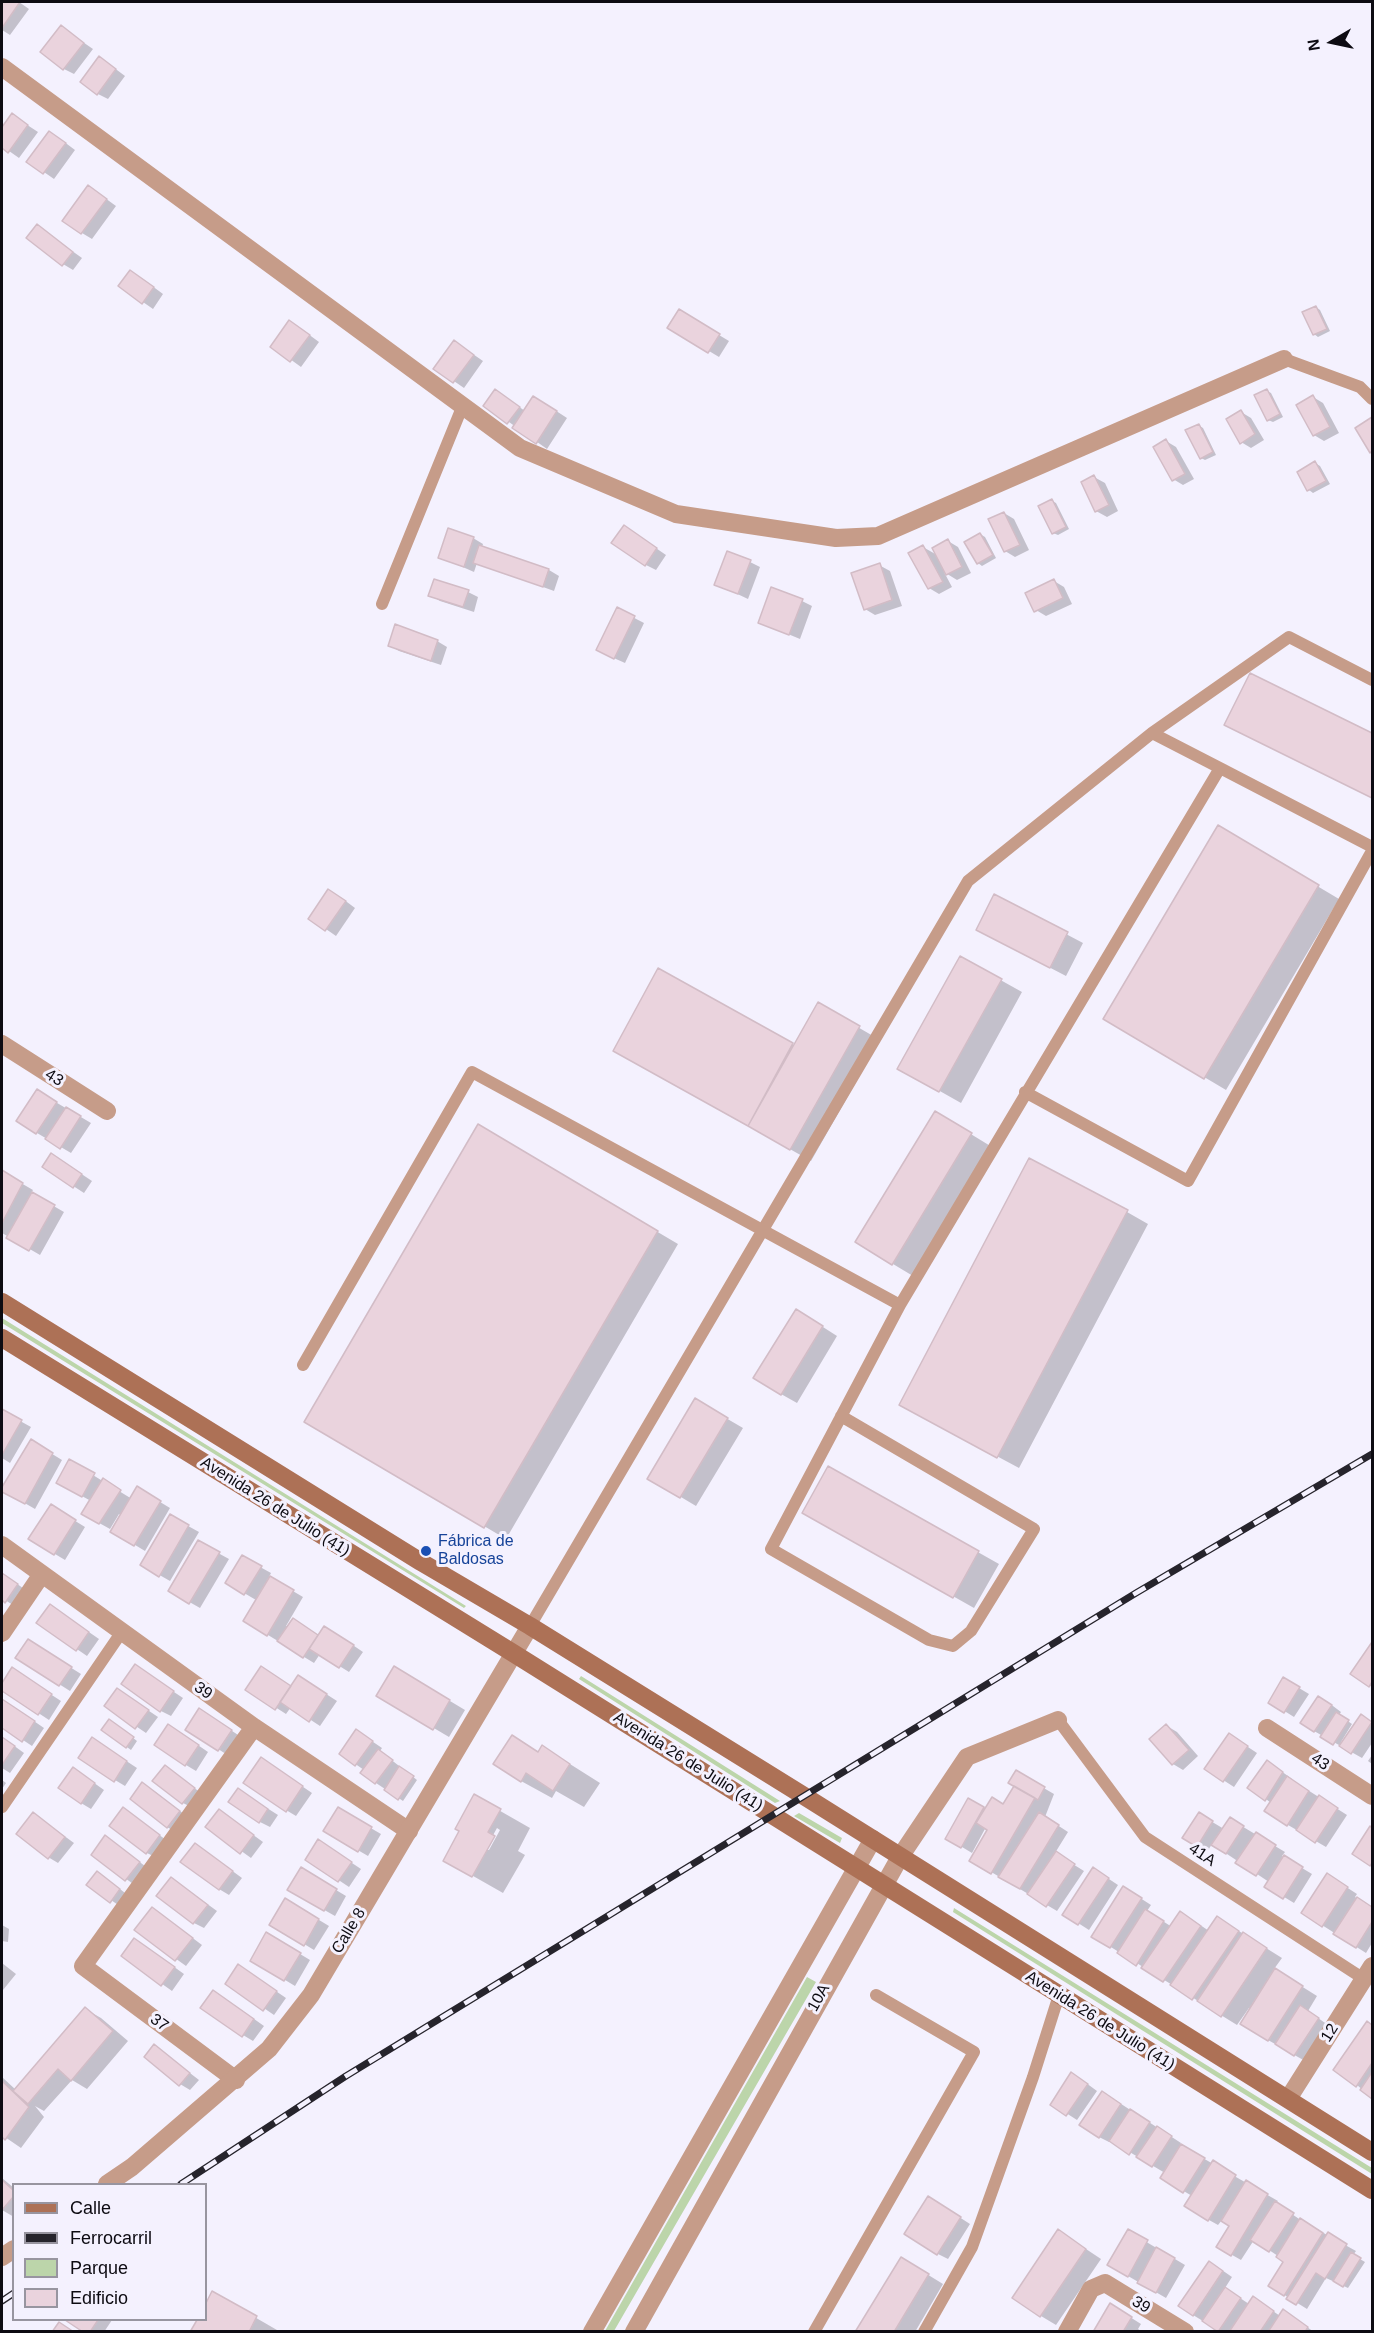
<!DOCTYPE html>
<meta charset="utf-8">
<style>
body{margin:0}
#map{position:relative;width:1374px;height:2333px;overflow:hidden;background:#f4f1fe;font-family:Helvetica,sans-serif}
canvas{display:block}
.frame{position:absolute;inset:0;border:3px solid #0d0b12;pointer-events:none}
.legend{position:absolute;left:12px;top:2183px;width:195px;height:138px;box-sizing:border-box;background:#f4f1fe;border:2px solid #9895a0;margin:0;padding:8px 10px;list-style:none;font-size:18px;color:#0d0b12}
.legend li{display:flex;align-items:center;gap:12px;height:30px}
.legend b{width:30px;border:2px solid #9895a0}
.north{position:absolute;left:1302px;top:12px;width:60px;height:60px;-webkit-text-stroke:4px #f4f1fe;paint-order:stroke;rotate:261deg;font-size:16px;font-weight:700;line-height:24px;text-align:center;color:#0d0b12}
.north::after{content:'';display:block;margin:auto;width:21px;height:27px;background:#0d0b12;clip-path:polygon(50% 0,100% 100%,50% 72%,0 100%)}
</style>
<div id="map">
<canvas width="1374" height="2333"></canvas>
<div class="frame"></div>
<ul class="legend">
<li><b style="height:8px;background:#ad7156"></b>Calle</li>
<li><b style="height:8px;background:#26242c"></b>Ferrocarril</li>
<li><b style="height:16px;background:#bcd5aa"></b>Parque</li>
<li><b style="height:16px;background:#ead3dd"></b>Edificio</li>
</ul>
<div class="north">N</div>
</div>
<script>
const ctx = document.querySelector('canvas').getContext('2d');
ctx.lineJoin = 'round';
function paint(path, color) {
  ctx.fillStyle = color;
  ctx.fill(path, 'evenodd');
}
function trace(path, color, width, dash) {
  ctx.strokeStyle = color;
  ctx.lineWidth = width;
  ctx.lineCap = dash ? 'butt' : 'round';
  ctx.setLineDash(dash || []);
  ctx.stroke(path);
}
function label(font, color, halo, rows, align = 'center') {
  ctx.font = font + ' Helvetica,sans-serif';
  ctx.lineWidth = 6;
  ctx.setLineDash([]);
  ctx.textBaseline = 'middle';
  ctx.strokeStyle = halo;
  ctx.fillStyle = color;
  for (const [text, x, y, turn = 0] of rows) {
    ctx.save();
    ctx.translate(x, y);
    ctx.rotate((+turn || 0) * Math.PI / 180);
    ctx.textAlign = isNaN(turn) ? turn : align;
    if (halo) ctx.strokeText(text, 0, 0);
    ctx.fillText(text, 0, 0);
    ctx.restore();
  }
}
paint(new Path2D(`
 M2,1318L466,1606L464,1608L2,1323Z
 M581,1676L780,1801L775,1803L579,1679Z
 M799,1813L842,1838L840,1843L794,1816Z
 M954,1908L1372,2168V2174L953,1912Z
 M807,1977L816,1982L614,2331H605Z`), '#bcd5aa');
paint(new Path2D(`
 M2,2H19L29,9L10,35L2,30Z
 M61,27L93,49L74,74L64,69Z
 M109,64L125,76L108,99L98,94Z
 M12,115L38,132L19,158L2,146V129Z
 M59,138L75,150L54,179L28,161Z
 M98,193L116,206L92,239L82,233Z
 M37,226L82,258L73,270L63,264Z
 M140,277L163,294L153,309L120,286Z
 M1316,307L1320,310L1330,331L1318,337L1314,334Z
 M679,311L729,341L719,357L669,327Z
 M300,328L319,342L301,367L272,346Z
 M454,341L483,361L464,388L435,368Z
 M1267,391L1271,393L1283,417L1273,422L1268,420Z
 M505,397L525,411L544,403L567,418L547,449L485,405Z
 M1313,397L1323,403L1339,433L1324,441L1314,435Z
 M1241,412L1251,418L1264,440L1251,448L1241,442Z
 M1198,425L1203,428L1216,455L1205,460L1201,458Z
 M1166,441L1176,447L1194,479L1183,485L1173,479Z
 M1315,463L1320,466L1330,484L1313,493L1309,490Z
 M1094,477L1105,483L1118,511L1107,517L1096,511Z
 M1052,501L1056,503L1069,529L1058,535L1053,533Z
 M1004,513L1014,519L1029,550L1015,557L1005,551Z
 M634,533L666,555L656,570L646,565Z
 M980,534L985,537L996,558L982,566L978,563Z
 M473,538L483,544L482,547L549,570L559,576L554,591L477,563L474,572L440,557Z
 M948,541L958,547L971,573L957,580L944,572L952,587L939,594L929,588L923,547L937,555Z
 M750,562L760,567L748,599L716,584Z
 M879,565L890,571L902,606L875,615L865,609Z
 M1054,581L1064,587L1072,604L1046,616L1036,610Z
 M468,592L478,597L474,612L440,601L430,595Z
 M802,601L812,606L800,639L759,622Z
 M617,609L644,623L625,663L607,655Z
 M437,641L447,647L441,665L399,651L389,645Z
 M1250,675L1372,734V798L1226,725Z
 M1218,827L1339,899L1226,1090L1105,1018Z
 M339,896L355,908L336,936L310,918Z
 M994,896L1083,943L1066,976L993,938Z
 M961,958L1022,992L961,1103L899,1068Z
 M659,970L795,1046L818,1004L880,1040L811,1161L615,1050Z
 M47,1097L91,1123L71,1153L37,1133Z
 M956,1125L992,1147L913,1276L893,1264Z
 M478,1126L678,1244L506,1539L306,1421Z
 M62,1161L92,1181L84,1193L44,1167Z
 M2,1172L33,1190L31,1193L64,1212L40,1255L2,1233Z
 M1127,1212L1148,1224L1019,1468L922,1416Z
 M812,1320L837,1336L797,1403L781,1394Z
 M695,1400L743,1428L696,1506L649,1478Z
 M2,1411L31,1427L10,1463L2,1458Z
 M31,1441L62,1460L35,1509L2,1490Z
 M70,1461L132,1499L137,1488L170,1508L145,1551L112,1531L121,1515L119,1514L110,1529L83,1514L91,1501L58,1483Z
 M829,1468L999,1564L974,1608L804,1512Z
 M51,1506L85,1527L65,1560L30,1539Z
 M170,1516L199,1532L170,1581L142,1565Z
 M198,1542L229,1559L200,1608L170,1591Z
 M242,1557L271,1573L269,1577L303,1597L286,1626L303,1625L319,1636L335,1633L363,1652L349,1672L320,1654L314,1663L245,1621L256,1600L227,1583Z
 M2,1573L27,1591L16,1607L2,1598Z
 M60,1612L99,1639L87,1656L39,1623Z
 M1372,1645V1687L1352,1674Z
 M38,1647L81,1674L70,1691L18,1658Z
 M12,1669L61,1701L49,1720L2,1689V1686Z
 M144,1672L183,1698L171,1716L161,1711Z
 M410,1677L465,1710L449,1737L378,1695Z
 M1284,1679L1309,1694L1294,1717L1270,1702Z
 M309,1683L337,1701L320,1726L291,1707L286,1714L247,1689L292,1687Z
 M127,1696L158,1717L146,1733L106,1706Z
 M2,1699L44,1728L32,1746L2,1726Z
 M1329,1703L1341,1712L1339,1715L1352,1724L1341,1742L1343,1743L1362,1716L1372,1722V1743L1362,1758L1314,1731Z
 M210,1716L241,1737L229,1756L187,1729Z
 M114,1723L137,1741L131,1750L103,1730Z
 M1167,1726L1177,1732L1198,1756L1183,1770L1173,1764Z
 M357,1731L382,1748L380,1751L417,1780L403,1801L376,1783L364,1770L341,1754Z
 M179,1732L208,1752L196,1771L186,1765Z
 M2,1737L24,1753L10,1773L2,1768Z
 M513,1737L539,1752L543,1747L600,1783L584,1807L556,1791L552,1798L521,1781Z
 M1239,1741L1257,1753L1234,1787L1206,1769Z
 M102,1745L137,1768L125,1786L115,1780Z
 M1372,1755V1764L1368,1761Z
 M271,1765L312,1793L296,1816L286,1810Z
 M165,1767L204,1795L193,1808L183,1803Z
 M1277,1768L1292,1779V1780L1347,1815L1326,1847L1288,1825L1271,1803L1266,1799Z
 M1016,1772L1054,1794L1045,1817L1068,1832L1055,1853L1084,1871L1057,1911L971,1860L989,1829L986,1827L972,1853L947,1838L969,1800L986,1810L1004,1806L1016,1786Z
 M83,1775L104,1790L91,1809L81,1803Z
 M2,1780L6,1783L2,1789Z
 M153,1790L189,1818L177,1833L167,1827Z
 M248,1796L278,1815L270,1827L260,1822Z
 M474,1796L530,1828L518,1851L525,1855L503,1893L445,1860L461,1831ZM497,1828L500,1830L489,1850H485Z
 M123,1809L169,1842L157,1858L147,1853Z
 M338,1809L381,1834L368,1856L325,1831Z
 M220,1811L263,1842L251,1858L208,1827Z
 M34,1814L74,1843L58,1863L48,1857Z
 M1209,1820L1224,1829L1240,1825L1285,1852L1282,1856L1312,1874L1294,1903L1266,1886L1269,1882L1212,1844L1207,1852L1197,1846Z
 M1371,1828L1372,1829V1865L1354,1853Z
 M106,1837L149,1869L136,1886L93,1855Z
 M328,1847L361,1869L349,1887L307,1859Z
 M205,1851L242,1878L229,1895L219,1889Z
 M301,1869L346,1896L335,1916L289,1890Z
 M1103,1875L1118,1885L1089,1930L1064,1914Z
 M107,1879L129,1896L121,1907L88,1884Z
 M1337,1881L1357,1894L1355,1897L1372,1908V1943L1366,1953L1303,1913Z
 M181,1885L217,1911L204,1928L194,1923Z
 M1134,1894L1151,1905L1147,1911L1172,1927L1190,1918L1209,1931L1218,1918L1282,1958L1274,1969L1317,1996L1308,2011L1328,2025L1305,2061L1268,2040L1249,2008L1237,2025L1093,1936Z
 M286,1900L329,1926L314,1950L271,1924Z
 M162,1915L202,1945L186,1966L136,1930Z
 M2,1925L9,1929L8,1942L2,1941Z
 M267,1934L310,1960L295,1986L252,1960Z
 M145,1946L184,1974L172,1991L123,1956Z
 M2,1963L16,1974L3,1990L2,1989Z
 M248,1972L286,1998L274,2015L227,1983Z
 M223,1997L264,2026L253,2041L243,2035Z
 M85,2009L101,2018L128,2041L87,2089L72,2080L44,2111L35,2106L44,2117L21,2148L2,2135V2077L16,2090Z
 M1367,2023L1372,2026V2098L1357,2085Z
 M155,2046L199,2080L190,2090L180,2084Z
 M1082,2080L1097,2091L1077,2120L1052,2104Z
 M1112,2098L1181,2143L1180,2145L1278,2201L1276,2203L1302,2221L1356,2251L1353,2255L1365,2262L1348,2288L1326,2278L1307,2309L1270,2286L1285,2261L1278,2256L1254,2240L1241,2260L1218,2247L1231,2226L1222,2220L1218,2225L1209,2220L1192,2196L1162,2178L1165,2173L1111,2141L1109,2142L1099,2137Z
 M2,2178L14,2188V2217L2,2210Z
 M939,2204L970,2224L948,2259L938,2254Z
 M1059,2231L1101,2259L1056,2325L1041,2316Z
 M1128,2231L1185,2265L1166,2298L1109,2265Z
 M917,2268L943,2284L915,2332H857Z
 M1219,2268L1232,2277L1225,2288L1249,2304H1263L1280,2316L1293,2317L1314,2332H1221L1193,2315Z
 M213,2293L277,2330L276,2332H192L198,2320H206V2306Z
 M1111,2305L1141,2324L1138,2329L1142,2332H1095Z
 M67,2320H112L104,2332H85Z`), '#0003');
const building = new Path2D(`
 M2,2H20L2,28Z
 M61,25L84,43L63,70L40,52Z
 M99,56L116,69L97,95L80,82Z
 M12,113L28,125L8,153L2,148V127Z
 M49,131L66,143L43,174L26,162Z
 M88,185L107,199L81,234L62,221Z
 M37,224L73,252L62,266L26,238Z
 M130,270L154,287L142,304L118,286Z
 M1316,306L1327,329L1313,335L1302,312Z
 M679,309L720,334L708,353L667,328Z
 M289,320L310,335L290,362L270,347Z
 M454,340L474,355L453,383L433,369Z
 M495,389L520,407L507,424L483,406Z
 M1267,389L1280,414L1267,421L1254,395Z
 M1313,395L1330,427L1313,436L1296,405Z
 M533,396L557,411L536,444L512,428Z
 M1241,410L1255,434L1240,444L1226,419Z
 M1372,417V451L1370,453L1355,428Z
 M1199,424L1213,452L1200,459L1185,430Z
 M1166,439L1185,474L1172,481L1153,447Z
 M1315,461L1326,481L1307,491L1297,472Z
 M1094,475L1109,505L1095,512L1081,482Z
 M1052,499L1066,527L1052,534L1038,506Z
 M1004,512L1020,545L1004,552L988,519Z
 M624,525L657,548L645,566L611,543Z
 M448,528L474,537L464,567L438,558Z
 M980,533L993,555L977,564L964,542Z
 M948,539L962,567L946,575L932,548Z
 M479,545L549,569L543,587L473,563Z
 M923,545L943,582L928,589L908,553Z
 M727,551L751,560L738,594L714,585Z
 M880,563L892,600L864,610L851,573Z
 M434,579L469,590L463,607L428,596Z
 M1054,579L1063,598L1034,612L1025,593Z
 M771,587L803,599L789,635L758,623Z
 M617,607L635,616L614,659L596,650Z
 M395,624L438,640L431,661L388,646Z
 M1250,673L1372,733V798L1224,725Z
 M1218,825L1319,885L1204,1079L1103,1019Z
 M328,889L346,901L325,931L308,919Z
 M994,894L1068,932L1050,968L976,930Z
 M960,956L1002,979L939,1092L897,1069Z
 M658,968L793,1043L748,1126L613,1051Z
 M818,1002L860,1026L790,1150L748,1126Z
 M37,1089L57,1102L36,1134L16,1121Z
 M66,1107L81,1116L60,1149L45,1139Z
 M935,1111L972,1133L892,1265L855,1242Z
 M478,1124L658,1231L484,1528L304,1422Z
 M51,1153L82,1174L73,1188L42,1167Z
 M1029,1158L1128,1210L997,1458L899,1405Z
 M2,1170L23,1183L2,1223Z
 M32,1192L55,1205L29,1251L6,1238Z
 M796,1309L823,1326L781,1395L753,1378Z
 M695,1398L728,1418L680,1498L647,1479Z
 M2,1409L22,1420L2,1455Z
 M31,1439L53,1453L25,1504L2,1492V1487Z
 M69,1459L95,1473L82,1497L56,1483Z
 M828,1466L979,1551L953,1598L802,1513Z
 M103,1478L121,1490L99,1524L81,1514Z
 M137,1486L161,1501L134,1546L110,1532Z
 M51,1504L76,1520L54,1555L28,1539Z
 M170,1514L189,1525L159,1577L140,1565Z
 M198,1540L220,1552L189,1604L168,1591Z
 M242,1555L262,1566L244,1595L225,1583Z
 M2,1573L18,1584L5,1603L2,1600Z
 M270,1576L294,1590L267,1636L243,1621Z
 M50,1604L89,1632L76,1651L36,1623Z
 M293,1618L318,1635L303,1658L277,1641Z
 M324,1626L354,1645L339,1668L309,1649Z
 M28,1639L72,1667L59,1686L15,1658Z
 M1372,1642V1682L1369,1687L1350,1674Z
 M135,1664L174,1691L160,1712L121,1684Z
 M261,1666L291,1686L275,1710L245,1690Z
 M394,1666L450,1700L433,1730L376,1696Z
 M12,1667L52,1694L38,1715L2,1691V1683Z
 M298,1675L327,1694L309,1722L280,1702Z
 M1283,1677L1300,1687L1284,1713L1268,1703Z
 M117,1688L149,1710L135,1729L104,1706Z
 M1318,1696L1332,1705L1314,1732L1300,1723Z
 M2,1699L35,1721L22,1742L2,1728Z
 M199,1708L232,1730L218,1751L185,1730Z
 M1336,1712L1349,1720L1333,1745L1320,1737Z
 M1361,1714L1372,1722L1351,1754L1339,1746Z
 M109,1719L134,1737L126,1748L101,1730Z
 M168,1724L199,1745L185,1766L154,1745Z
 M1166,1724L1189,1750L1172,1765L1149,1739Z
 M356,1729L373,1741L355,1766L339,1754Z
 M1229,1733L1248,1746L1223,1782L1204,1769Z
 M512,1735L538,1752L542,1745L570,1764L553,1791L526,1773L521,1782L493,1764Z
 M2,1737L15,1746L2,1765Z
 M92,1737L127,1761L114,1782L78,1758Z
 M378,1749L393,1760L375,1784L360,1773Z
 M261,1757L303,1786L286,1812L243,1783Z
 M1267,1760L1283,1772L1265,1801L1247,1788Z
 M165,1765L195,1788L182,1804L152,1781Z
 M399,1766L414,1776L398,1800L384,1790Z
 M73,1767L95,1783L81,1804L58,1788Z
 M1016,1770L1045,1787L1038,1800L1008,1783Z
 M1287,1776L1309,1791L1287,1826L1264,1811Z
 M142,1782L180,1811L167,1828L130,1799Z
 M1014,1786L1035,1798L991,1874L969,1861L987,1830L976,1823L992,1797L1003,1804Z
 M238,1788L268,1809L259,1823L228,1802Z
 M474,1794L501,1809L488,1832L495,1836L472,1877L443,1861L459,1831L455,1829Z
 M1319,1795L1338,1808L1315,1843L1296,1830Z
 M968,1798L984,1807L961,1848L945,1839Z
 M123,1807L160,1835L146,1854L109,1826Z
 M338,1807L372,1827L358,1852L323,1831Z
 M219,1809L254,1835L240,1854L205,1827Z
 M33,1812L65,1837L48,1859L16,1834Z
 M1039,1812L1059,1825L1020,1889L998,1877Z
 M1199,1812L1213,1821L1197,1847L1182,1838Z
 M1230,1817L1244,1826L1226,1854L1211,1845Z
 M1370,1826L1372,1828V1863L1370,1866L1352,1854Z
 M1256,1832L1276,1845L1256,1876L1235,1863Z
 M105,1835L140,1862L125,1881L91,1855Z
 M318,1839L352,1862L338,1882L305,1860Z
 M195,1843L233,1871L219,1890L180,1862Z
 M1056,1851L1075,1864L1046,1907L1027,1894Z
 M1284,1855L1303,1867L1283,1899L1264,1887Z
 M301,1867L337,1889L324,1911L287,1890Z
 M1093,1867L1109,1878L1078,1925L1062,1915Z
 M97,1871L120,1889L110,1903L86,1885Z
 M1327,1873L1348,1887L1322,1927L1301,1913Z
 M171,1877L208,1905L193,1924L156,1896Z
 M1123,1886L1142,1898L1110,1948L1091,1937Z
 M1357,1897L1372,1907V1922L1356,1948L1333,1934Z
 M285,1898L319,1919L304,1946L269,1925Z
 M152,1907L193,1938L175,1961L134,1930Z
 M1145,1909L1164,1921L1136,1966L1117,1953Z
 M1180,1911L1201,1926L1163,1982L1141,1968Z
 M1217,1916L1239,1931L1192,2000L1170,1985Z
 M266,1932L301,1953L284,1981L250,1961Z
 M1243,1932L1267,1948L1221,2017L1197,2001Z
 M134,1938L175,1967L161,1986L121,1956Z
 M238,1964L277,1991L263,2011L225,1984Z
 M1275,1968L1303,1986L1268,2041L1240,2024Z
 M213,1990L254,2019L242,2037L200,2008Z
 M1300,2005L1319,2018L1294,2056L1275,2044Z
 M85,2007L113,2031L71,2081L58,2069L28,2104L13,2091Z
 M1367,2021L1372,2025V2063L1356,2087L1333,2070Z
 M154,2044L190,2073L179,2086L144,2057Z
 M1071,2072L1088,2084L1066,2116L1050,2105Z
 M1372,2072V2099L1360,2090Z
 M2,2081L29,2107L5,2140L2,2137Z
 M1102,2091L1121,2104L1099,2138L1079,2125Z
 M1130,2109L1150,2122L1129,2155L1109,2141Z
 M1157,2126L1172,2136L1152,2167L1136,2157Z
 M1181,2144L1205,2158L1183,2193L1160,2178Z
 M1213,2160L1236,2175L1208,2221L1184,2206Z
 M2,2180L14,2191V2196L2,2210Z
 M1246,2180L1268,2194L1231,2256L1216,2247L1229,2226L1221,2221Z
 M928,2196L961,2217L937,2255L904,2234Z
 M1275,2201L1294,2213L1269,2252L1250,2240Z
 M1300,2218L1323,2233L1284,2296L1268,2286L1283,2262L1276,2257Z
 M1058,2229L1086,2249L1040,2317L1012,2298Z
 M1128,2229L1148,2240L1128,2277L1107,2265Z
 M1328,2232L1347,2244L1325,2279L1316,2273L1296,2305L1286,2299Z
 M1156,2247L1175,2258L1156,2293L1137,2283Z
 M1351,2252L1361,2258L1343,2287L1333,2281Z
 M901,2257L929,2274L894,2332H855Z
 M1209,2261L1223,2271L1193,2316L1178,2306Z
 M1225,2287L1241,2298L1218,2332L1202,2321Z
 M212,2291L257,2316L249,2332H190L197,2320H206V2303Z
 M1253,2296L1274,2311L1260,2332H1229Z
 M1110,2303L1132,2317L1123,2332H1093Z
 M1283,2309L1308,2327L1305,2332H1268Z
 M65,2320H98L90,2332H83Z
 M59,2322L74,2332H52Z`);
paint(building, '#ead3dd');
trace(building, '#d2bcc6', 1.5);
trace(new Path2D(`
 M1284,359L1360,387L1372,399
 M382,604L463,405
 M1152,733L1220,768
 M1025,1092L1188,1181L1372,851
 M900,1305L1220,768L1372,847
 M303,1365L472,1072L900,1305L771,1549L929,1640L953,1646L971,1631L1034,1529L841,1416
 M530,1626L968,881L1152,733L1289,637L1372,680
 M1058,1720L1145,1837L1364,1979
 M2,1807L121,1633
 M814,2332L974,2052L876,1995
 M924,2332L972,2247L1033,2077L1059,1995`), '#c69c89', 12);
trace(new Path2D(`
 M2,67L520,448L676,514L836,538L878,536L1284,359
 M2,1044L107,1111
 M2,1545L254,1727L409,1831
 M2,1633L42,1574
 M1267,1728L1372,1796
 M900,1857L967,1757L1058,1720
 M236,2080L83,1966L254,1727
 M1288,2099L1372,1966
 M1067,2332L1091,2289L1105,2283L1185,2332`), '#c69c89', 18);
trace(new Path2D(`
 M107,2184L132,2167L269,2049L311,1995L530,1626
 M2,2257L14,2249
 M592,2332L873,1839
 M634,2332L900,1857`), '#c69c89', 18);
trace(new Path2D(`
 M2,1302L421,1562L530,1626L804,1796L1372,2152
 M2,1338L513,1653L1372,2190`), '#ad7156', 18);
const rail = new Path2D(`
 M181,2184L346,2076L1136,1593L1372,1454
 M2,2301L14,2293`);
trace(rail, '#26242c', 7);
trace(rail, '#f4f1fe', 4.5, [14]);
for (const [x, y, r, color] of [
 [426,1551,6,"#1a4fb4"]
]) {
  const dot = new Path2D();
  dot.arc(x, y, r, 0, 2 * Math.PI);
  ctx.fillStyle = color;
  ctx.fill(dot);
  trace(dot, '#f4f1fe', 2);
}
label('16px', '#0d0b12', '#f4f1fe', [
 ["43",54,1078,32],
 ["Avenida 26 de Julio (41)",275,1507,32],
 ["39",203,1691,35],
 ["Avenida 26 de Julio (41)",688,1762,32],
 ["43",1320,1762,33],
 ["41A",1202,1855,33],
 ["Calle 8",349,1931,-59],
 ["10A",819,1998,-61],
 ["Avenida 26 de Julio (41)",1100,2021,32],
 ["37",159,2023,36],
 ["12",1330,2033,-58],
 ["39",1141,2305,31]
]);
label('16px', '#164399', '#f4f1fe', [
 ["Fábrica de",438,1542],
 ["Baldosas",438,1560]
], 'left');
</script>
